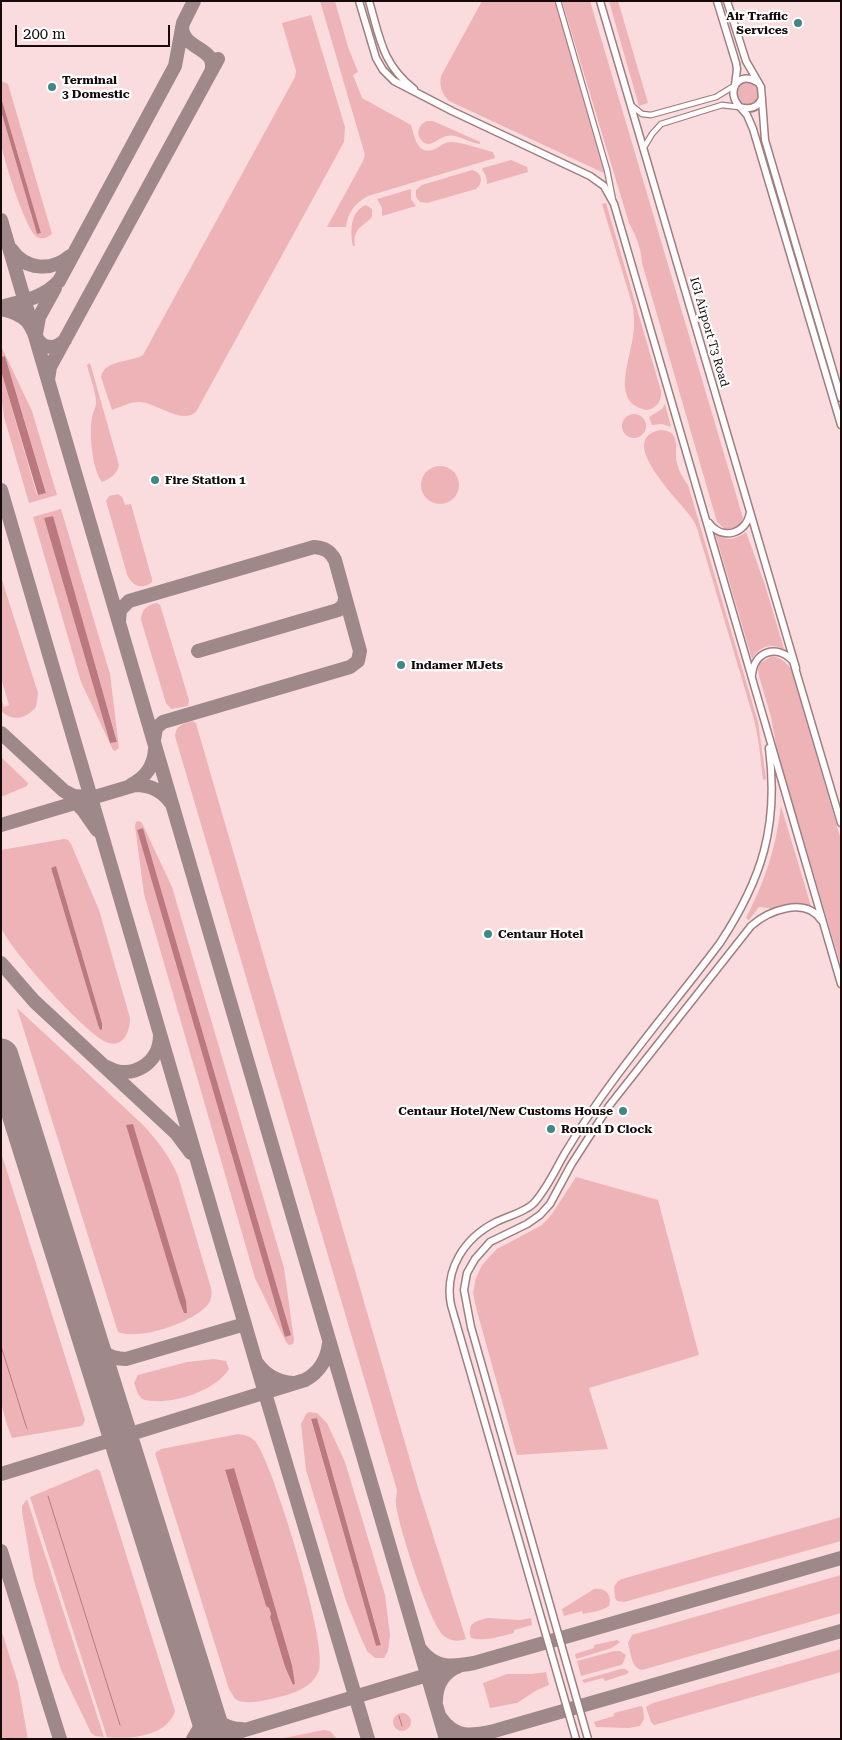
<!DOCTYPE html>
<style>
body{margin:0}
#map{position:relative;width:842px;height:1740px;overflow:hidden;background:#fbdcde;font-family:"Roboto Serif",serif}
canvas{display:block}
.frame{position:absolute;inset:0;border:2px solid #160a0b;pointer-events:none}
.scale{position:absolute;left:15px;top:25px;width:155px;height:22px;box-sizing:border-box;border:2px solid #160a0b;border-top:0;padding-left:6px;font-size:15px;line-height:18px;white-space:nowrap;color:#160a0b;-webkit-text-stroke:4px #fff;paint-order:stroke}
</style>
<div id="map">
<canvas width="842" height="1740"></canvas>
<div class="frame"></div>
<div class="scale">200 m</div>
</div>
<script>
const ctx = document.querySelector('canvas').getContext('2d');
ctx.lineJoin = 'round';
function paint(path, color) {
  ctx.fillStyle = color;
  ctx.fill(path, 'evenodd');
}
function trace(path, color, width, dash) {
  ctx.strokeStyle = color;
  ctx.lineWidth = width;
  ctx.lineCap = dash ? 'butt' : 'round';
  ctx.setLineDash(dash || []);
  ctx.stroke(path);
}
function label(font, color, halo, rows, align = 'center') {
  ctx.font = font + ' "Roboto Serif",serif';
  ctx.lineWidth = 4.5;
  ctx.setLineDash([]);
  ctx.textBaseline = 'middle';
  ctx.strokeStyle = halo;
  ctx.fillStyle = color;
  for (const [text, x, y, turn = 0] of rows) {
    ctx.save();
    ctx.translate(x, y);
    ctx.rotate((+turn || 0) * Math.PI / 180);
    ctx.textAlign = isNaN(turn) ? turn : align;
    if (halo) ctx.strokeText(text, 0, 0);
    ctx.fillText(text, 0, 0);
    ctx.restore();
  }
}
paint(new Path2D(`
 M320,1H335L348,47L358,72L353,75L362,98L411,125C415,137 417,158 437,148C442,145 445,142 451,142C465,143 480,149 493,152L495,158L368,196C355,203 348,212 346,227H327L363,161L365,155Z
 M482,1H555L605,170L604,173L449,101C442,94 439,86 441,76Z
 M562,1H590L743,518L741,524L735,530H726L717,522L642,263C641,247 636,236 629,223Z
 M609,1H618L648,103L639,106Z
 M311,15L345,127L344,142L196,412C181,425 156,402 139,402C130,402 120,407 112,410L101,377C105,359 130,363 143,355L295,77L296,71L282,23Z
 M1,81L8,84L52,234C48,237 43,240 37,237C26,231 3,158 1,143C0,132 1,121 1,111L37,234L41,233L1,97Z
 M736 94a12 12 0 1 1 24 0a12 12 0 1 1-24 0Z
 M427,121H433L480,142V144C470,143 456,133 446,136C435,139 429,152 419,137C417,129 421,123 427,121Z
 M511,160L527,167L528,172L487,184L486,176L482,169L483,168Z
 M472,170C482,172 484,183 476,189L427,203L420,202L416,197V190L422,185Z
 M411,189V199L416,206L382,216V208L377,199Z
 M606,203L661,391C662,401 657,407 648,410C609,405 631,359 633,335C635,326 634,317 633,307L602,204Z
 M366,205L372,209V217C362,228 353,227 355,246H353C350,232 350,211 366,205Z
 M1,346L32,411L57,495L29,503L4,417L1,395V371L37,495L46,492L5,356L1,357Z
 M90,363L119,465C117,474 111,478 102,482C92,469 89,433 92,417C93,412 96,408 96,402C96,392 89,375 87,365Z
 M665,404L671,427L662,424L652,425L649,417L662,409Z
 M622 426a12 12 0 1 1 24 0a12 12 0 1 1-24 0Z
 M660,430C682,430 674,450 677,463C679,472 683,478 688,485L758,722L766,779L763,780L759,745L755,723L697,528C695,522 691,517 687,512C676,497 616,439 660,430Z
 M421 485a19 19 0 1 1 38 0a19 19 0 1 1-38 0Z
 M118,494L122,497L125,505L131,504L152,579V582C142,591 131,585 127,574L106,501L109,496Z
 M61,509L110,674L119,748L115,751L113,750L81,682L33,517ZM52,516L117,741V742L110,743L44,518Z
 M746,532L765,585L784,649C770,643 760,646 752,659L715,533C725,542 736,540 746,532Z
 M1,577L38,693L36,707C26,719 13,722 1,711V697L4,707L9,705L1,678Z
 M157,603L160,605L189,700L188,706L171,709L166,703L141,620C141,610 148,604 157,603Z
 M772,656C781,658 785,661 791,669L841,840V966L777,750L771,717L759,676L758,669L760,663Z
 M192,721L196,723L197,727L419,1491L466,1639C458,1642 451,1641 444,1636C429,1623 399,1527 396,1505C395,1500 397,1495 397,1490L175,736C176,725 183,724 192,721Z
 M1,757L28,783L27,786L1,797Z
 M781,806L811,906L795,904L771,911L769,908L759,907L749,920L746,918C765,881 776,848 781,806Z
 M139,821L142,823L172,887L284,1268L294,1340L293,1344L289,1345L286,1342L255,1278L144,894L135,826L136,822ZM143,828L291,1335L137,830Z
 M64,839L68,840L71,844L99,910L130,1018C130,1032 123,1049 106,1042C86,1034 8,948 1,927C0,921 1,913 1,908C1,888 1,869 1,850ZM56,867L102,1023V1029H100L98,1025L51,868Z
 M17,1008L142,1124C157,1140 169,1155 178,1176L211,1288C212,1293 212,1298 209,1303C196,1322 139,1341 118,1332Z
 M1,1152L85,1420L82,1426L12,1438L6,1422L1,1402Z
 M576,1177L658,1200L699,1355L589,1388L608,1449L517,1455L477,1311L473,1293L476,1278L482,1265L497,1249L542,1225L552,1214Z
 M214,1359L226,1361L229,1369C215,1392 167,1407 142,1399L138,1394L134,1383L138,1375L187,1362Z
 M309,1412L317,1413L327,1423L345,1462L385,1595L390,1635L388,1651L384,1658H375L367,1651L362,1640L346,1601L306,1470L301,1424L306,1414ZM317,1418L381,1644V1645L376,1646L311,1420Z
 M238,1434C246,1435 253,1437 257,1444C275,1471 328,1644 319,1670C313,1687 295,1693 279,1697C267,1700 246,1706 235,1699L229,1689L155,1453L161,1449ZM233,1468L292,1665L295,1685H293L285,1667L270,1617L271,1614L269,1607L266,1606L225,1471Z
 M97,1469L100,1471L175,1711C168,1736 129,1740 107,1737L30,1497Z
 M27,1499L104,1737L95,1736L91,1733L61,1670L34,1581L22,1512V1506Z
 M841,1517V1541L624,1602L617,1601L615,1598L614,1587L618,1581L622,1579Z
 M841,1575V1613L642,1670C631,1668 631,1653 628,1643L632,1635Z
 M594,1589C605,1587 613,1595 609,1606C602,1611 591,1612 583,1614L582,1611L564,1616L562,1609Z
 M488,1618L520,1620L531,1618L532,1625L514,1630V1633C501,1636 484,1642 471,1638C467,1623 475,1621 488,1618Z
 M1,1629L18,1683L28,1739H1Z
 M617,1640L620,1642L612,1648L576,1659L575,1654L594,1648V1645Z
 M841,1649V1672L654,1725L651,1722L646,1707L653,1703Z
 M614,1651H620L626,1655L624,1661L621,1665L581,1676L577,1661Z
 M621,1669H625L629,1672L627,1674L605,1681L603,1678L584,1683L582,1680Z
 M546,1672L549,1685L537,1690L517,1703L490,1708L483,1683L507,1674H532Z
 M641,1706L643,1708L644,1719L640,1726L629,1728L596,1727L594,1722L614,1716V1713Z
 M393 1722a9 9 0 1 1 18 0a9 9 0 1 1-18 0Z
 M324,1730L330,1731L337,1739H279Z`), '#edb3b7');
paint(new Path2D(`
 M1,97L41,233L37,234L1,111Z
 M5,356L46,493L38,495L1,371V357Z
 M53,516L117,742L110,743L44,518Z
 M143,828L291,1335L285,1337L137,830Z
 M56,866L102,1023V1029L100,1030L98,1025L51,868Z
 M133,1124L186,1301L187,1313H184L180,1303L126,1125Z
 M317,1418L381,1645L376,1646L311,1419Z
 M234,1468L292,1665L295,1684L293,1685L285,1667L270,1617L271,1614L269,1608L266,1606L225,1470Z`), '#bb797f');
trace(new Path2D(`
 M1,1346L27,1429
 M48,1496L120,1725
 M399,1716L402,1726`), '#bb797f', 1);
trace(new Path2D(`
 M182,27C182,50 219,47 211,72
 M1,220L446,1739
 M11,249C25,270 51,272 70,256
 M1,307C22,301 44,298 59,281L175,66L183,23L194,1
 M1,309C11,311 20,314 27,321C35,330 36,347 51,347C57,347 61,344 65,340
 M36,334L39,317L55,288
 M48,380L50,367L218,59
 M1,490L265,1393L368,1739
 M119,621L120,610L129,601L314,547C325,548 330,551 335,560L360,651L358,661L350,667L163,722L156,728L154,740
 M198,651L338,610L344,605L345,598
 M1,733L64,791L74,796L87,797
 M131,785C146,777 154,766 155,749
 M70,797L83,810L97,830
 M1,825L135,785C150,785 162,790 171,803
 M1,963L34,1001L176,1133L191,1153
 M107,1067C132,1081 160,1063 160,1035
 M88,1332C97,1349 107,1359 126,1359L245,1324
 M257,1363C266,1376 278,1382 293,1383
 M1,1474L305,1380C320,1372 327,1360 329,1343
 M1,1551L60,1739
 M421,1650C435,1669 453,1667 474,1663L841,1558
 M436,1701C436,1684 444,1672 459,1666
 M203,1702C213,1718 223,1729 242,1729
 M440,1717C455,1739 471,1736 494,1731L841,1631
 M193,1739L202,1724L203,1703
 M215,1739L434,1673`), '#9f888a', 14);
trace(new Path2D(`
 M1,1056L215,1739`), '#9f888a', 35);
const minor = new Path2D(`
 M558,1L607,170L613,200
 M631,105L642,114L651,115L716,97L734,86
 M643,149L652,134L661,124L722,105L739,107`);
const secondary = new Path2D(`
 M359,1L376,58L383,70L394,81L452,111L590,176L604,186L614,204L841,984
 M369,1C380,38 382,64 414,89
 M600,1L796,668
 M717,1L736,63L737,69L735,85
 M727,1L746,61L761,87L765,140L841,398
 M757,82C738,70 725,92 740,107C750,110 758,108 762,98
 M740,107L747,115L753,129L841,425
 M709,523C722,541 747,534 750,512
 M752,675C754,651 777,644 793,661L841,823
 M576,1739L451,1305C444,1270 464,1238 496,1222C508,1216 523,1213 533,1204C547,1189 555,1170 565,1153C576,1135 588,1116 600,1099C637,1046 681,995 720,943C762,879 779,826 769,748
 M588,1739L471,1327L464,1290L467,1273L475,1259L490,1242L527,1224L540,1215L550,1204L571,1165L609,1106L751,926C768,911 805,896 821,920`);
trace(minor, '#a07e80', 7);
trace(secondary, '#a07e80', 9);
trace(minor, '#fff', 4.5);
trace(secondary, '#fff', 6);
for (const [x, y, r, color] of [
 [798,23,5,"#408887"],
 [52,87,5,"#408887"],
 [155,480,5,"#408887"],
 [401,665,5,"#408887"],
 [488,934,5,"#408887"],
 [623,1111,5,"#408887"],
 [551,1129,5,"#408887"]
]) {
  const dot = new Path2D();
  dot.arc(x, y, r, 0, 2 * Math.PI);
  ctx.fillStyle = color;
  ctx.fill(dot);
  trace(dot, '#fff', 2);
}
label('bold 12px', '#160a0b', '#fff', [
 ["Air Traffic",788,16,"right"],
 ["Services",788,30,"right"],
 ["Terminal",62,80],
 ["3 Domestic",62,94],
 ["Fire Station 1",165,480],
 ["Indamer MJets",411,665],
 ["Centaur Hotel",498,934],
 ["Centaur Hotel/New Customs House",613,1111,"right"],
 ["Round D Clock",561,1129]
], 'left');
label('12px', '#160a0b', '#fff', [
 ["IGI Airport T3 Road",709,332,74]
]);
</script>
